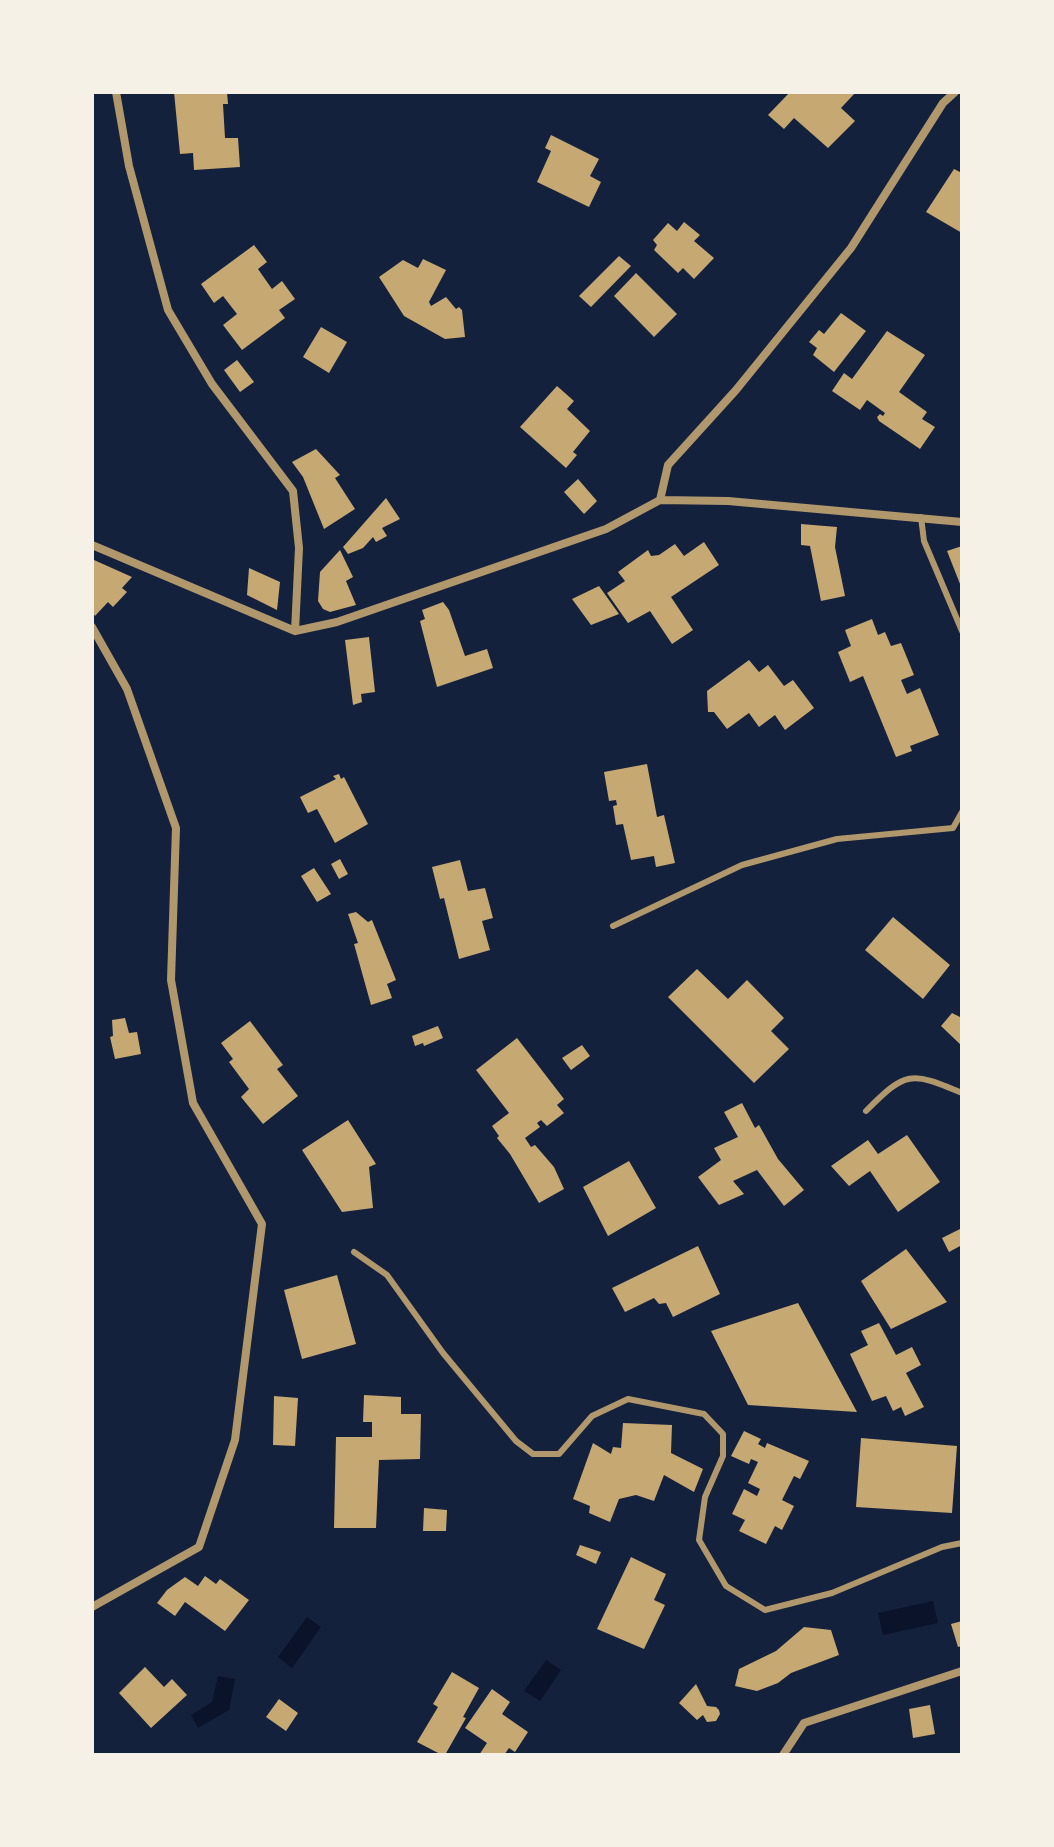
<!DOCTYPE html>
<style>
body{margin:0}
#map{position:relative;width:1054px;height:1847px;overflow:hidden;background:#14213d;font-family:"DM Sans",sans-serif}
canvas{display:block}
.frame{position:absolute;inset:0;border:94px solid #f6f1e7;pointer-events:none}
</style>
<div id="map">
<canvas width="1054" height="1847"></canvas>
<div class="frame"></div>
</div>
<script>
const ctx = document.querySelector('canvas').getContext('2d');
ctx.lineJoin = 'round';
function paint(path, color) {
  ctx.fillStyle = color;
  ctx.fill(path, 'evenodd');
}
function trace(path, color, width, dash) {
  ctx.strokeStyle = color;
  ctx.lineWidth = width;
  ctx.lineCap = dash ? 'butt' : 'round';
  ctx.setLineDash(dash || []);
  ctx.stroke(path);
}
paint(new Path2D(`
 M933,1601L938,1623L883,1635L878,1613Z
 M307,1617L321,1627L292,1668L278,1657Z
 M546,1660L561,1670L540,1701L524,1691Z
 M218,1676L235,1679L229,1710L198,1728L191,1715L212,1702Z`), '#0b132b');
paint(new Path2D(`
 M174,92H227L228,104H223L225,138H238L240,167L194,170L193,153L180,154Z
 M790,92H856L841,108L855,121L828,148L794,118L784,129L768,115Z
 M551,135L599,159L590,176L601,182L589,207L537,182L551,151L545,148Z
 M954,169L962,173V233L926,212Z
 M684,222L700,235L694,241L714,258L694,279L683,268L678,273L654,250L657,245L653,240L668,223L677,231Z
 M254,245L267,262L258,269L272,289L282,281L295,299L279,310L285,318L242,350L223,325L237,314L223,296L214,303L201,284Z
 M619,256L631,266L591,307L579,296Z
 M423,259L446,270L429,302L431,306L446,297L456,309L459,307L462,310L465,337L445,339L404,316L379,277L403,260L418,268Z
 M636,273L677,314L654,337L614,296Z
 M841,313L866,331L834,372L813,355L817,348L809,342L819,330L824,334Z
 M321,327L347,342L329,373L303,357Z
 M887,331L925,355L899,392L927,412L922,419L935,427L920,449L879,421L877,417L880,414L883,416L885,413L867,400L860,410L832,391L844,373L852,379Z
 M237,360L254,382L240,392L224,370Z
 M557,386L574,401L567,409L590,431L573,452L577,455L566,468L520,427Z
 M316,449L340,475L335,478L355,509L324,529L303,477L292,462Z
 M578,479L597,501L584,514L564,492Z
 M386,498L400,519L382,528L387,536L376,542L373,537L363,548L348,554L343,547Z
 M801,524L837,527L835,547L845,596L821,601L810,546L801,545Z
 M704,542L719,565L671,597L693,630L672,644L650,611L628,623L607,593L625,581L618,572L648,550L651,556L659,555L675,544L684,556Z
 M962,546V589L947,551Z
 M340,550L353,577L346,581L356,605L330,612L323,609L318,601L320,572Z
 M94,560L132,577L122,588L127,592L113,607L108,602L95,616L92,611Z
 M249,568L280,582L277,610L247,595Z
 M599,586L619,614L591,625L572,599Z
 M443,602L449,610L465,656L487,649L493,668L437,687L420,621L425,619L422,610Z
 M872,619L878,635L885,632L891,646L901,643L914,675L901,680L907,694L920,688L939,735L910,746L912,751L896,757L863,676L850,682L838,652L851,646L845,630Z
 M369,637L375,692L361,694L362,702L353,705L345,640Z
 M749,660L759,672L768,665L784,686L793,680L814,708L785,730L775,715L759,727L749,713L727,729L714,712H708L707,691Z
 M647,764L657,817L664,815L675,863L656,867L654,856L631,860L623,824L616,825L613,806L617,805L616,800L609,801L604,772Z
 M339,774L341,779L344,777L368,824L335,843L317,809L308,813L300,797L336,779L333,776Z
 M340,859L348,874L339,879L331,864Z
 M460,860L468,891L485,888L493,918L482,921L490,950L459,959L444,898L440,899L432,867Z
 M314,868L331,894L317,902L301,876Z
 M356,912L368,922L372,920L396,980L387,984L392,998L371,1005L354,944L358,943L348,914Z
 M893,917L950,965L923,999L865,950Z
 M697,969L728,999L747,980L784,1018L771,1031L789,1049L754,1083L668,997Z
 M952,1013L962,1018V1046L941,1026Z
 M125,1018L129,1033L137,1032L141,1054L115,1059L110,1037L113,1036L112,1020Z
 M250,1021L283,1065L277,1069L298,1096L263,1124L241,1097L249,1089L229,1062L233,1059L221,1043Z
 M438,1026L443,1038L424,1046L423,1043L415,1046L412,1036Z
 M517,1038L564,1099L557,1105L564,1113L547,1126L541,1120L537,1123L540,1127L525,1138L531,1147L535,1145L554,1167L564,1189L539,1203L510,1154L497,1138L499,1136L492,1126L509,1113L476,1070Z
 M582,1045L590,1056L571,1070L562,1058Z
 M742,1103L755,1128L759,1125L778,1159L804,1190L784,1206L757,1170L733,1181L744,1194L719,1205L698,1177L721,1160L714,1148L738,1137L724,1112Z
 M348,1120L376,1164L369,1167L373,1208L342,1212L302,1150Z
 M907,1135L940,1182L898,1212L870,1171L849,1186L831,1166L868,1140L878,1154Z
 M629,1161L656,1208L608,1236L583,1187Z
 M962,1228V1245L949,1252L942,1238Z
 M698,1246L720,1294L673,1317L666,1303L659,1304L654,1298L625,1312L612,1288Z
 M906,1249L947,1302L891,1329L861,1281Z
 M337,1275L356,1344L302,1359L284,1290Z
 M798,1303L857,1412L748,1405L711,1331Z
 M879,1323L896,1355L912,1347L921,1365L906,1373L924,1407L905,1416L901,1407L893,1411L886,1396L872,1401L850,1354L868,1345L861,1331Z
 M364,1395L401,1397V1414H421L420,1459L379,1460L376,1528H334L336,1437H372V1422H363Z
 M274,1396L298,1398L295,1446L273,1445Z
 M623,1423L672,1425L671,1453L703,1469L694,1492L664,1475L654,1501L636,1495L619,1499L610,1522L589,1513L590,1506L573,1499L593,1443L611,1454L613,1447L621,1448Z
 M744,1431L761,1439L758,1444L765,1448L767,1443L809,1461L800,1479L794,1476L782,1500L794,1506L782,1530L775,1526L766,1544L739,1531L745,1520L732,1514L744,1489L757,1496L760,1489L748,1483L758,1462L751,1459L749,1464L731,1456Z
 M861,1438L957,1446L952,1513L856,1507Z
 M424,1508L447,1510L446,1531H423Z
 M580,1545L601,1552L596,1564L576,1555Z
 M631,1557L666,1574L654,1600L665,1605L644,1649L597,1629Z
 M205,1576L216,1584L220,1579L249,1600L225,1631L185,1602L175,1616L157,1603L167,1590L185,1577L198,1586Z
 M962,1621V1646L958,1647L951,1624Z
 M804,1627L831,1630L839,1655L791,1673L778,1683L757,1691L735,1686L739,1669L776,1651Z
 M145,1667L164,1687L172,1679L187,1695L151,1728L119,1693Z
 M452,1672L479,1688L463,1717L466,1718L445,1755H442L417,1742L438,1707L433,1704Z
 M696,1684L707,1706L716,1707L719,1710L720,1714L716,1721L707,1722L703,1715L697,1720L679,1703Z
 M492,1689L510,1702L502,1714L528,1732L515,1752L509,1748L504,1755H479L487,1743L465,1728Z
 M279,1699L298,1713L286,1731L266,1717Z
 M930,1705L935,1734L913,1738L909,1709Z`), '#c6a872');
trace(new Path2D(`
 M921,517L924,541L962,631
 M613,926L742,865L837,839L953,828L962,812
 M866,1111C906,1071 910,1071 962,1093
 M354,1252L387,1275L443,1353L516,1441L533,1454H559L592,1416L628,1399L704,1414L723,1434V1456L705,1497L699,1540L726,1586L765,1610L832,1593L942,1547L962,1543`), '#b1986c', 6);
trace(new Path2D(`
 M116,92L129,166L168,310L212,384L293,491L299,548L295,631
 M660,500L668,465L736,390L851,248L943,103L955,92
 M92,545L295,631
 M92,627L127,689L176,828L171,980L193,1103L262,1224L235,1440L199,1547L92,1607
 M295,631L337,622L606,529L660,500L728,501L962,522
 M783,1755L804,1723L962,1671`), '#b1986c', 8);
</script>
